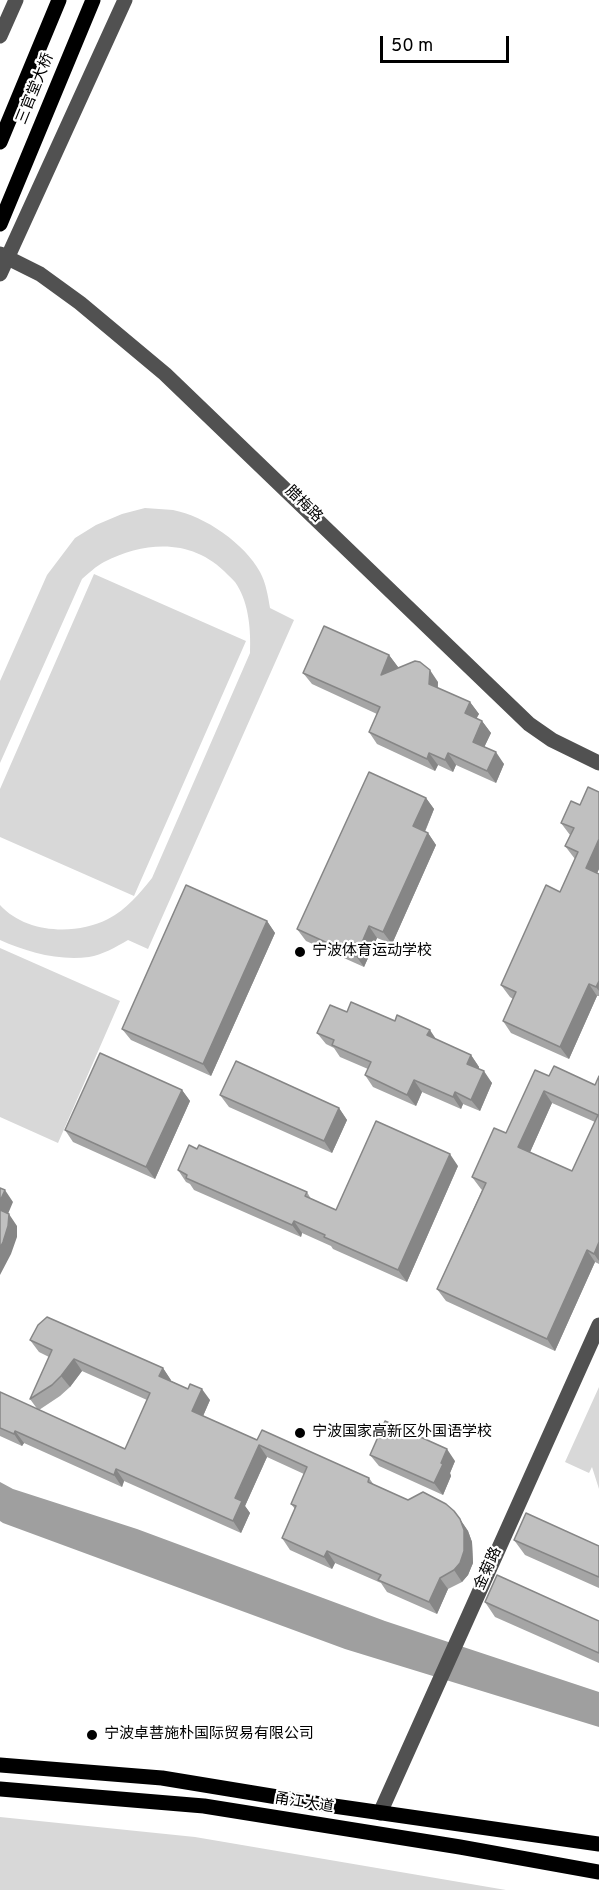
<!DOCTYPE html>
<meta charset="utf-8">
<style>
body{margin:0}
#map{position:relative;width:599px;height:1890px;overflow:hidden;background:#fff;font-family:Overpass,sans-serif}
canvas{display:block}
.scale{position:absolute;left:380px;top:36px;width:129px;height:27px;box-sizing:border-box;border:3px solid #000;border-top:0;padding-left:8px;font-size:18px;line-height:21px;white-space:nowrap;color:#000;-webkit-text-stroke:4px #fff;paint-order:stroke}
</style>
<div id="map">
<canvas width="599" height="1890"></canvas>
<div class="scale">50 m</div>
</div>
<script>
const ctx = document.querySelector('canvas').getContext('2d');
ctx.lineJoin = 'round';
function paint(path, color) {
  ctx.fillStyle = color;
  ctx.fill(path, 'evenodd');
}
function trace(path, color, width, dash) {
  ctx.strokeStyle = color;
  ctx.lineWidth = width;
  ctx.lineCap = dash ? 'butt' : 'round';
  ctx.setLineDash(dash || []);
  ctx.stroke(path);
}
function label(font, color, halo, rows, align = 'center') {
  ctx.font = font + ' Overpass,"Noto Sans SC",sans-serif';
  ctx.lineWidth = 4.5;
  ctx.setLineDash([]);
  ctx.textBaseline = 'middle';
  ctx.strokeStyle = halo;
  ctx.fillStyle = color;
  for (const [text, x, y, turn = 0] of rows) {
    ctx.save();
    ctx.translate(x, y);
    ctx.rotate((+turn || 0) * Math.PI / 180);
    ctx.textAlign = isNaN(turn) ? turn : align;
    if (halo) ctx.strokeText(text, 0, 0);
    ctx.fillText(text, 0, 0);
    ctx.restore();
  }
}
paint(new Path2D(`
 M145,508C154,509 164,509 173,510C205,516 245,544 260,572C266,583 268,596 270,608L294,620L148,949L128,940C116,947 102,955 89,957C58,961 27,952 0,940V905C25,933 75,936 108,919C126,910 140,893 152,878L250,653C251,631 249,604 237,585C235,581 231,578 228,575C193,538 146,541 104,562C96,566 88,574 82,579L0,763V681L47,575L75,538L96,525L122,514Z
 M94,574L246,641L134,896L0,837V789Z
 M0,948L120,1001L58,1143L0,1117Z
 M599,1387V1489L592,1467L589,1473L565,1462Z
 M0,1817L195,1837L506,1890H0Z`), '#d8d8d8');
paint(new Path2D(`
 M0,1482L13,1489L137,1529L385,1621L599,1692V1727L345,1649L3,1523L0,1521Z`), '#9f9f9f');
trace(new Path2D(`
 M0,36L16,0
 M0,254L40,274L80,303L165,374L529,724L552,740L599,763
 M0,274L125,0
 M380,1813L599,1325`), '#515151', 15);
trace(new Path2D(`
 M0,142L59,0
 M0,224L93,0
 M0,1765L162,1778L320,1804L599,1844
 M0,1789L204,1806L460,1847L599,1872`), '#000', 15);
paint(new Path2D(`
 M389,655L398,667L397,668L438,682V688L470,702L479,714L476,718L482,721L491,733L484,747L504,764L496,783L456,765L453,772L438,765L435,771L377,744L369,732L377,714L312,684L303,673Z
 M426,798L434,809L425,832L428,833L436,845L392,944L377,938L364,967L306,941L297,929Z
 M571,801L599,869L597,873L599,874V996H597L569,1059L511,1033L503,1021L513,999L510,997L501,985L560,892L575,859L565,846L570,835L561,823Z
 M267,921L275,933L211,1076L131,1040L122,1029Z
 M347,1012L437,1040L471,1055L479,1067V1069L492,1083L480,1111L463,1104L461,1109L422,1092L416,1106L373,1087L365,1075L368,1069L340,1057L334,1048L326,1044L317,1033Z
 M549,1076L595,1085L599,1076V1264L595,1262L555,1351L446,1301L437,1289L482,1190L481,1189L472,1177ZM552,1103L595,1122L572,1171L530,1152Z
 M182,1090L190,1101L155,1179L73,1142L65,1130Z
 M220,1095L339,1108L347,1120L332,1153L229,1107Z
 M458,1166L407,1282L333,1249L331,1246L302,1233L301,1237L194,1190L190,1184L186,1182L178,1170L307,1192L311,1199L336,1210Z
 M30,1340L163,1368L171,1381L210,1400L203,1416L257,1440L369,1478L374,1485L408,1500L454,1511L468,1531L472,1542L473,1563L468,1575L462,1582L448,1589L437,1614L387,1592L381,1583L335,1563L332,1569L290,1550L282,1538L295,1509L291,1504L304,1474L267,1457L245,1506L250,1513L241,1533L124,1481L122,1487L24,1443L22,1446L0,1436V1392L38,1410L30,1399L49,1357L39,1352ZM82,1371L147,1400L125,1449L39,1410L60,1396L70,1387Z
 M370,1455L455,1461L450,1473L451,1476L443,1495L379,1466Z
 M514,1540L599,1546V1588L525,1555Z
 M485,1602L599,1621V1663L495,1617Z`), '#a5a5a5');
paint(new Path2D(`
 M389,655L398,667L389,687L381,675Z
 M430,670L438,682L437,695L429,684Z
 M470,702L479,714L473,725L465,713Z
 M482,721L491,733L481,754L473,742Z
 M496,752L504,764L496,783L487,771Z
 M429,753L438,765L435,771L427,759Z
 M448,753L456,765L453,772L445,760Z
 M426,798L434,809L422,838L413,826Z
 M428,833L436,845L392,944L383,932Z
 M599,839V869L594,880L586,868Z
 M267,921L275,933L211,1076L203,1064Z
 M369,926L377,938L364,967L356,956Z
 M599,981V991L596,987Z
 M589,984L597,996L569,1059L560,1047Z
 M430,1030L438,1042L427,1035Z
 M471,1055L479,1067L476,1075L467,1064Z
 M484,1071L492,1083L480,1111L471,1100Z
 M414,1080L422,1092L416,1106L407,1095Z
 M182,1090L190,1101L155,1179L146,1167Z
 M544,1091L552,1103L527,1159L518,1147Z
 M455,1092L463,1104L461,1109L453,1097Z
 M339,1108L347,1120L332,1153L324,1141Z
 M450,1154L458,1166L407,1282L398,1270Z
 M5,1190L13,1202L5,1221L0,1214V1201Z
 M9,1214L17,1226V1237L11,1254L0,1275V1248Z
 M294,1221L302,1233L301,1237L292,1225Z
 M599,1242V1261L594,1254Z
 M587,1250L595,1262L555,1351L547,1339Z
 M74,1359L82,1371L70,1387L61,1376Z
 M163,1368L171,1380L168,1388L159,1376Z
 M202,1389L210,1400L200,1423L192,1411Z
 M15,1431L24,1443L22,1446L14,1434Z
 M259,1445L267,1457L245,1506L250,1513L241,1533L233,1521L235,1498Z
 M447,1449L455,1461L450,1473L451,1476L443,1495L434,1483L441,1463Z
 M116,1469L124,1481L122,1487L114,1475Z
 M460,1519L468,1531L472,1542L473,1563L468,1575L462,1582L454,1570Z
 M327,1551L335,1563L332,1569L324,1557Z
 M440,1578L448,1589L437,1614L429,1602Z`), '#868686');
const building = new Path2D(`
 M324,626L389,655L381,675L415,661L420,662L430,670L429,684L470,702L465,713L482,721L473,742L496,752L487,771L448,753L445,760L429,753L427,759L369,732L380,707L303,673Z
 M369,772L426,798L413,826L428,833L383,932L369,926L356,956L297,929Z
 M588,787L599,792V839L586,868L599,874V981L596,987L589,984L560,1047L503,1021L516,992L501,985L546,885L560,892L578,852L565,846L574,828L561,823L571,801L580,805Z
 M186,885L267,921L203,1064L122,1029Z
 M351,1002L395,1021L397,1015L430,1030L427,1035L471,1055L467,1064L484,1071L471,1100L455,1092L453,1097L414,1080L407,1095L365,1075L371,1062L332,1045L334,1040L317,1033L330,1005L347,1012Z
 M100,1053L182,1090L146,1167L65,1130Z
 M236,1061L339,1108L324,1141L220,1095Z
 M554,1066L595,1085L599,1076V1242L594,1254L587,1250L547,1339L437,1289L486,1183L472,1177L494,1128L506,1133L535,1070L549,1076ZM544,1091L598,1115L572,1171L518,1147Z
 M376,1121L450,1154L398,1270L324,1237L325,1235L294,1221L292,1225L186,1178L187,1175L178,1170L189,1145L197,1149L199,1145L307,1192L305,1196L336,1210Z
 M0,1188L5,1190L0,1201Z
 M0,1210L9,1214L8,1226L3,1242L0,1248Z
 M47,1317L163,1368L159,1376L188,1389L190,1384L202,1389L192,1411L257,1440L262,1430L369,1478L368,1482L408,1500L423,1492L446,1504L454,1511L460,1519L464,1530V1551L460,1563L454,1570L440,1578L429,1602L378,1580L381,1575L327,1551L324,1557L282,1538L296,1506L291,1504L307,1467L259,1445L235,1498L242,1501L233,1521L116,1469L114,1475L15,1431L14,1434L0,1428V1392L125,1449L150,1393L74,1359L61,1376L52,1385L30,1399L52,1350L30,1340L38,1325Z
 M385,1421L447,1449L441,1463L443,1464L434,1483L370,1455Z
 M526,1513L599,1546V1577L514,1540Z
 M497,1575L599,1621V1653L485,1602Z`);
paint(building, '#c0c0c0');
trace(building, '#868686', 1.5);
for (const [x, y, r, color] of [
 [300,952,6,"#000"],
 [300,1433,6,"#000"],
 [92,1735,6,"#000"]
]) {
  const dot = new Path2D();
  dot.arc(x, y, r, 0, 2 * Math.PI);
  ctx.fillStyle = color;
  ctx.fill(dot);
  trace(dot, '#fff', 2);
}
label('15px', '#000', '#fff', [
 ["三官堂大桥",36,89,-68],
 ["腊梅路",303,505,44],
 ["金菊路",489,1569,-66],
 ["甬江大道",304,1804,9]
]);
label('15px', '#000', '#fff', [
 ["宁波体育运动学校",312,952],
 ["宁波国家高新区外国语学校",312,1433],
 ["宁波卓菩施朴国际贸易有限公司",104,1735]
], 'left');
</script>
